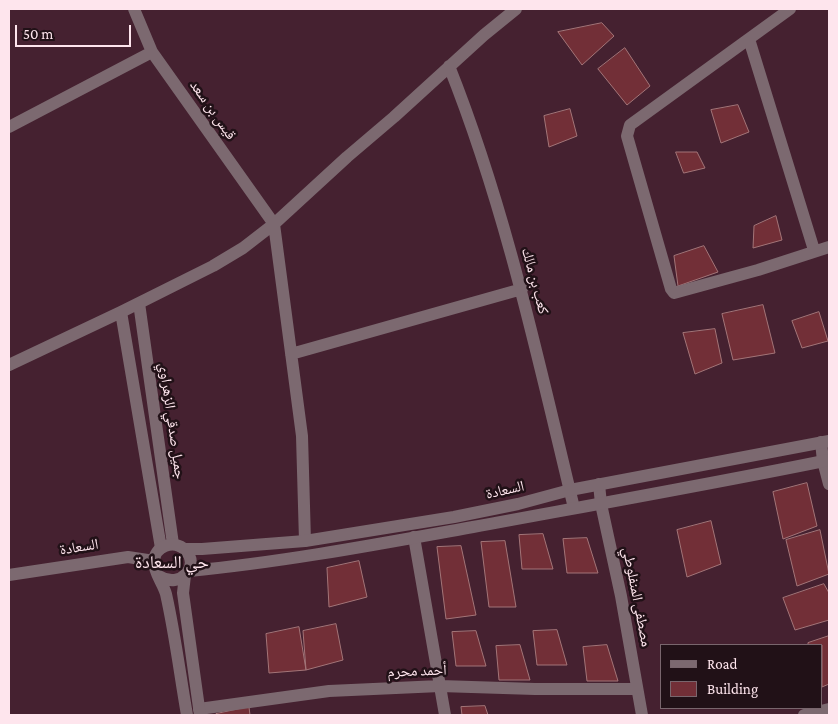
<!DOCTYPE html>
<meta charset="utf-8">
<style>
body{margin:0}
#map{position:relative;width:838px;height:724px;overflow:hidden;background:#452130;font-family:"Crimson Pro",serif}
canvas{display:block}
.frame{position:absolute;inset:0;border:10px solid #fee5ed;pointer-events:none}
.legend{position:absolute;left:660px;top:644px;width:162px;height:65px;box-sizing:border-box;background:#211117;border:1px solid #79666d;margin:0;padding:6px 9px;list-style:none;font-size:15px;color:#fee5ed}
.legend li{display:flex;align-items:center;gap:10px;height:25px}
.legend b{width:25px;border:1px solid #79666d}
.scale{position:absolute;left:15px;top:25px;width:116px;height:22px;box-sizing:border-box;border:2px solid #fee5ed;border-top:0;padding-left:6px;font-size:15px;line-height:18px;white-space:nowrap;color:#fee5ed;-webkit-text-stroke:4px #211117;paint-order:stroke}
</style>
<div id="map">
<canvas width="838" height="724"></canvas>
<div class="frame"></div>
<ul class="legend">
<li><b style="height:6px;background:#7c6970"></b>Road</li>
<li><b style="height:14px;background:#722f37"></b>Building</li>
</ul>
<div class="scale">50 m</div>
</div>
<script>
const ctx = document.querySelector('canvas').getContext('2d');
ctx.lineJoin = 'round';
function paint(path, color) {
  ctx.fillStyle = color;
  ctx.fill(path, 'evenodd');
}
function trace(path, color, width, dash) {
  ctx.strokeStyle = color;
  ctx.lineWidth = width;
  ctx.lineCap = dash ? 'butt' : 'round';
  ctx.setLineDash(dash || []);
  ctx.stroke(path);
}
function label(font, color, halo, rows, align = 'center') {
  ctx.font = font + ' "Crimson Pro","Noto Naskh Arabic",serif';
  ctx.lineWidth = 5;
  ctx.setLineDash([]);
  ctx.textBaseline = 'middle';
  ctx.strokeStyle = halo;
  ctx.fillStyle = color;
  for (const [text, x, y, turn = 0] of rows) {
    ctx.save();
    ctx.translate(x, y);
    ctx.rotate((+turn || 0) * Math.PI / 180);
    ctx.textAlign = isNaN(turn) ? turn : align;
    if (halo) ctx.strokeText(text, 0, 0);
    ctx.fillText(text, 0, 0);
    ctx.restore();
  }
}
const building = new Path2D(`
 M602,23L614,36L582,65L558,32Z
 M625,48L650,86L627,105L598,69Z
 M738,105L749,132L721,143L711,110Z
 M570,109L577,136L549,147L544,116Z
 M676,152H697L705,168L684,173Z
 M776,216L782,240L753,248L754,226Z
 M704,246L718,272L678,286L674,256Z
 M763,305L775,353L733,360L722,314Z
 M819,312L828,341L802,348L792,321Z
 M715,329L722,363L695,374L683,333Z
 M807,483L817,526L783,539L773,492Z
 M711,521L721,564L687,577L677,530Z
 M820,530L829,574L797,586L786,540Z
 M543,534L553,569H522L519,535Z
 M587,538L598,573H567L563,539Z
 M505,541L516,607H489L481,542Z
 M461,546L476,615L446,619L437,547Z
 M359,561L367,597L329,607L327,568Z
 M824,584L829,593V620L795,630L783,598Z
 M336,624L343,660L306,670L303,631Z
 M299,627L306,670L269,673L266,634Z
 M557,630L567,665H537L533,631Z
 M476,631L486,666H456L452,632Z
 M829,636V684L822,687V645H808V643Z
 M520,645L530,680H499L496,646Z
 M607,645L618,681H587L583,647Z
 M485,706L488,715H462L461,707Z
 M249,707L250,715H216V714Z`);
paint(building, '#722f37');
trace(building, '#a37578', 1);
trace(new Path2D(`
 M134,9L152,52L274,224L302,436L305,541
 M790,9L630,125L627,136L671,289L674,293L758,270L829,247
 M749,39L814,250
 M449,66C506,209 538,359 574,508
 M9,127L152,52
 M139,303L173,544
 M121,312L161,548
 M291,354L522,289
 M9,365L121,312L213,266L243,248L274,224L347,157L394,117L484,35L516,9
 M821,442L823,461L829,484
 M599,484L601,504L621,596L642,715
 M414,537L445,715
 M9,575L128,557L154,561
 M199,709L329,691L440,686L535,689H637
 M804,715L829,709`), '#7c6970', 12);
trace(new Path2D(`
 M184,549H202L305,541L454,517L518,504L570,490L829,441
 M189,571C284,562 379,544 473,527C592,505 711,484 829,460
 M185,575L183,593L200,715
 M159,576C181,590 201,565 185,550C174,539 154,546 154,562C154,573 163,583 166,594C175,634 180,675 187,715`), '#7c6970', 12);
label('15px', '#fee5ed', '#211117', [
 ["قيس بن سعد",213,110,55],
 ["كعب بن مالك",535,281,75],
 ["جميل صدقي الزهراوي",172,421,82],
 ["السعادة",505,490,-13],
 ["السعادة",79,547,-9],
 ["مصطفى المنفلوطي",637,597,79],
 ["أحمد محرم",417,671,-2]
]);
label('18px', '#fee5ed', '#211117', [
 ["حي السعادة",172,562]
]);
</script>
